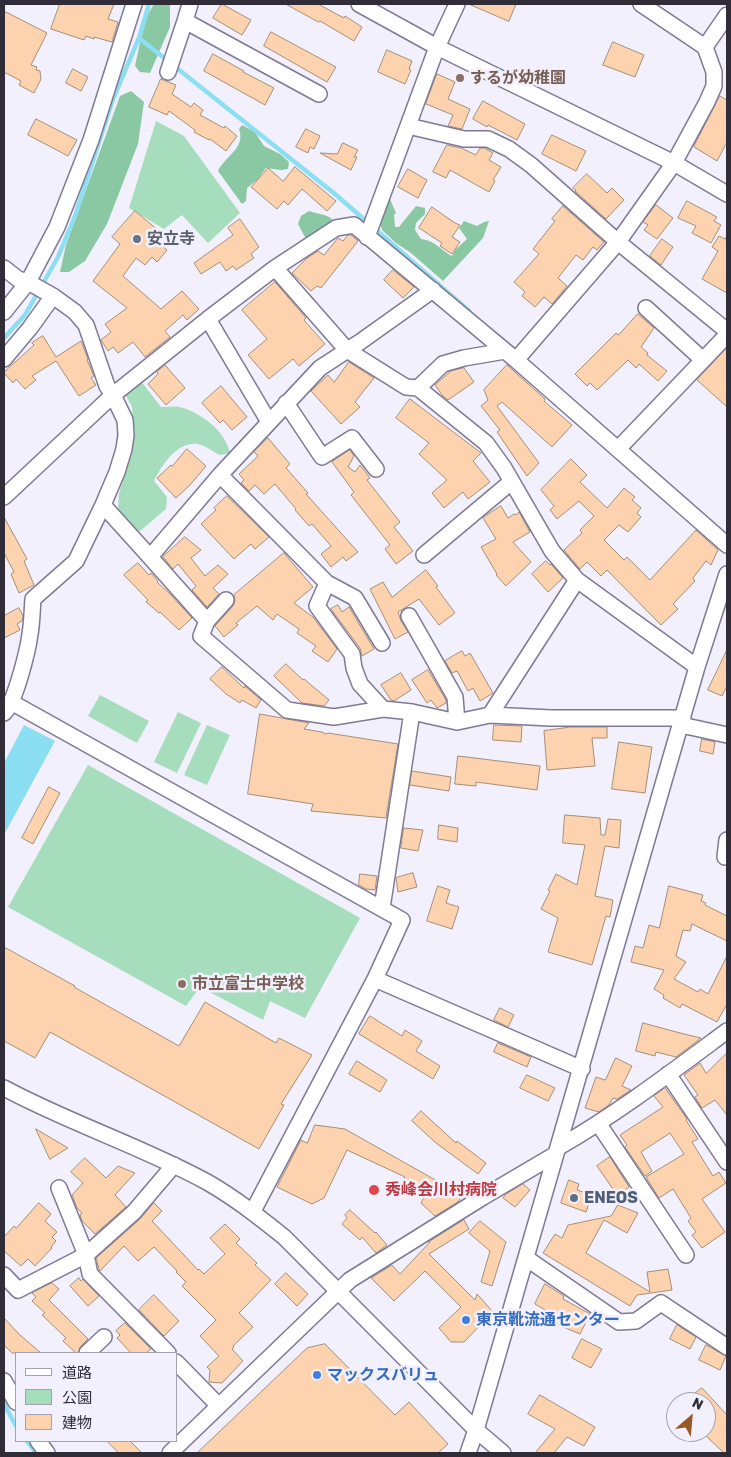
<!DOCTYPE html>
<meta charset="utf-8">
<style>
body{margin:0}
#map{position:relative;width:731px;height:1457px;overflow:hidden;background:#f2f0fc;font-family:Rubik,"Noto Sans JP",sans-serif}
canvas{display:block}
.frame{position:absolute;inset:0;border:5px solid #302d39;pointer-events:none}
.legend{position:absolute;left:15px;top:1352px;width:162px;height:90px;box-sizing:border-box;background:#f2f0fc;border:1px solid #a4a2ae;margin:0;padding:6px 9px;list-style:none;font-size:15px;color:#302d39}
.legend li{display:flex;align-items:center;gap:10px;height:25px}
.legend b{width:25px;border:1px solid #a4a2ae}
.north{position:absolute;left:666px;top:1392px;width:50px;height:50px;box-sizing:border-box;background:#f2f0fc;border:1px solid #a4a2ae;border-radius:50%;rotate:27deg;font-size:14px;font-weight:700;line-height:20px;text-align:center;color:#302d39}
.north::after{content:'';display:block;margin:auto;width:18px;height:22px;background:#995824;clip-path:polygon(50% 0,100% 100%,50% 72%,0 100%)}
</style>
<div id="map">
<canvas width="731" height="1457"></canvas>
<div class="frame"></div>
<ul class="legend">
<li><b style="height:6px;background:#fff"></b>道路</li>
<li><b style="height:14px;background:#a6ddbc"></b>公園</li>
<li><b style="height:14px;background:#fcd3ae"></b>建物</li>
</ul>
<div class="north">N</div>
</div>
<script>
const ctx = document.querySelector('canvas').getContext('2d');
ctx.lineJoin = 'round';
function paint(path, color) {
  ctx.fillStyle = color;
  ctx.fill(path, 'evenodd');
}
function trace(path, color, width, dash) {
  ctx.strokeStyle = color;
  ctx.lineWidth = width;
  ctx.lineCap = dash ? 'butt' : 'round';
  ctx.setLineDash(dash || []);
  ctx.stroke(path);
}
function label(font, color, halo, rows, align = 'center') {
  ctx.font = font + ' Rubik,"Noto Sans JP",sans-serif';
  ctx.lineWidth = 5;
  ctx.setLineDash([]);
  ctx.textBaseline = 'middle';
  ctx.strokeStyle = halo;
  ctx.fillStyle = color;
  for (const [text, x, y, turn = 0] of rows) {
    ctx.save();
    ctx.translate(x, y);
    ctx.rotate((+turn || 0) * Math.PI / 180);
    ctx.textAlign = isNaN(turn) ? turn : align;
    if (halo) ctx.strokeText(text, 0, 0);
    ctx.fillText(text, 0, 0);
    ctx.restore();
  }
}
paint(new Path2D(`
 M156,121L184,136L240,213L208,243L182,215L164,229L129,208Z
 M141,381L161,407C167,407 174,406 180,407C202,413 225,431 230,453L220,455C213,452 205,445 198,444C177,441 162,465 154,481L167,497L166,509L140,531L130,528L118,510L119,494L129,458L133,430L132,407L124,392Z
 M100,695L149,721L137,743L88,716Z
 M178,712L201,723L177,773L154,762Z
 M207,725L230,735L207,785L184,775Z
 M88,765L360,918L305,1018L270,1001L263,1020L200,987L186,1006L8,907Z`), '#a6ddbc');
paint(new Path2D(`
 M154,4H170V27L150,73L140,72L135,66L145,19Z
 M131,91L144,102L138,144L107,224L85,261L69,272H60L66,245L120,96Z
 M242,125L255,132L264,146L280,154L289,162L288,169L281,170L266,168L258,179L247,188L246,201L242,204L218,171C225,156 246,148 239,129Z
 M390,199L396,213L394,215L395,227H399L416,206L425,208V214L416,223L415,230L421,239C436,241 439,249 452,256L455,250L467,239L459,228L464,221L477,226L484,222L489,221L483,238L443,281L411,253L396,243L382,230L380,223Z
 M309,211C317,214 326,214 332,219L329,224L306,239L298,224L301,216Z`), '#89c8a2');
paint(new Path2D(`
 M24,725L55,741L4,835V763Z`), '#8cdef2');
trace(new Path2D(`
 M139,38L335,194L469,311
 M4,338L25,315L58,257L75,216L113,99L139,38L149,4
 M4,1404L16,1426
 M27,1441L36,1453`), '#8cdef2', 4.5);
const building = new Path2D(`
 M60,4H114L108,19L118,22L112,42L94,37V39L86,36L84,40L51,29Z
 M222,4L251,20L242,35L213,18Z
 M286,4H318L344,18L345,16L362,27L354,41L320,21L319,22Z
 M469,4H516L509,21Z
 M4,11L47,33L31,65L37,67L36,70L40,71L41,79L34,93L19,85L21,81L4,72Z
 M271,32L336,67L327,82L264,46Z
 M613,42L644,55L635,77L603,65Z
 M387,50L412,61L409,69L411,70L405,84L378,72Z
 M213,54L244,71L243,72L274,88L265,105L204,71Z
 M73,69L88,77L81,91L66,83Z
 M437,74L455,82L448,99L470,109L462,129L448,126L453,115L426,104Z
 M161,79L176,85L172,94L191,107L194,103L203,110L200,115L224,128L225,126L237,136L226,151L210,139L209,140L194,132L195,130L169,111L167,115L149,107Z
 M720,96L727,100V142L717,161L694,147Z
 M483,101L525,124L517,140L488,125L487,127L473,119Z
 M36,119L77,140L68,156L28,135Z
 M306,129L320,136L314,149L310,147L308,153L296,147Z
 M552,135L586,151L576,171L542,154Z
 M343,143L358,150L354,157H357L351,170L320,153L337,154Z
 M447,145L461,148L476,155L480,148H484L493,153L489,160L501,167L493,180L495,181L489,192L450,170L446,178L433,172Z
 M295,167L336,201L327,211L302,189L288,205L284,201L277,209L251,187L268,168L283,181Z
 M408,169L427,180L418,198L398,187Z
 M587,174L607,193L612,188L624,200L606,219L575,191L576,190L573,188Z
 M687,201L717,217L714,221L721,225L711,243L692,233L696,226L678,218Z
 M656,205L673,218L657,239L644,230L648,225L643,222Z
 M563,206L604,242L597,250L593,247L583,260L576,255L558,278L567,286L552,304L544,297L535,307L522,296L525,292L514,282L539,254L533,249L555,221L552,219Z
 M432,207L455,223L460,225L452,237L460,242L452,254L440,246L442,243L419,228Z
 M135,211L163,234L157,241L167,250L157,262L152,257L145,265L136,258L123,276L161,309L182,291L199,309L187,320L183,315L165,331L170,337L145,357L133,342L118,353L113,347L108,351L101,340L111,332L105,324L127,308L93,281L120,244L112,237Z
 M240,219L259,247L251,254L254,258L236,270L233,266L226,271L220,262L201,274L194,263L233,235L228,228Z
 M351,235L358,241L321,288L317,286L311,291L292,273L307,258L318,251L324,255L338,238L343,241L347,236Z
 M727,235V293L702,279L718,251L712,247L719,236L725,239Z
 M662,239L673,247L661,265L650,256Z
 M393,270L414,287L403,298L384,280Z
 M275,282L306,318L304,320L325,344L299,366L293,359L269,379L248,355L267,339L242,310Z
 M638,314L654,328L641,347L648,353L647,355L667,371L658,381L639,364L636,368L628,360L597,390L590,383L587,386L575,374L616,333L618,335Z
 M43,336L56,357L81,341L88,359L87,360L94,376L91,378L96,385L79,396L56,361L32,376L36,380L25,389L16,379L13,383L4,373V372L34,345L32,343Z
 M727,348V407L697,380Z
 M349,362L374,378L355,402L360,407L341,424L311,391L328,375L334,382Z
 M165,365L185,388L166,405L148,384L158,374L157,372Z
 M507,365L545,399L544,401L572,425L552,447L502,402L497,406L539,463L527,476L497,432L500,430L481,406L488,400L484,390Z
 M464,368L474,382L448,400L442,395L435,385L451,371Z
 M221,386L247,417L232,430L223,420L220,423L202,403Z
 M410,399L481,453L473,461L490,482L468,499L463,492L444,508L432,493L447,480L419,454L429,443L396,418Z
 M268,438L290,464L286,468L308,493L306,494L358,552L346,561L343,557L331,567L321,554L331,546L312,524L309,526L295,510L296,509L275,484L264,494L255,485L249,491L241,483L244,480L239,474L258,456L254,452Z
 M187,449L206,466L190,485L176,498L157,478L171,465L172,466Z
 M350,450L354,456L348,467L355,472L360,465L370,478L367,480L400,522L394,527L413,551L396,564L385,549L390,545L351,495L354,492L332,462Z
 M571,459L587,475L580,482L607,508L624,488L635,497L632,500L641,508L637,513L641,517L628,532L619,525L604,540L624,560L627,557L650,580L696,530L718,550L711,565L706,561L693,578L695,581L673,604L678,609L661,625L607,570L601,576L587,562L580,569L564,550L582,533L580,530L594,516L579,501L557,519L550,510L554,506L541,490Z
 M227,496L269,537L255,549L251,544L234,559L201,524L216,510L214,508Z
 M501,506L508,518L514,514L516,515L519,512L530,532L513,542L531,562L506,586L496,575L497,574L481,547L496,539L483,518Z
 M4,517L27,559L24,561L34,585L19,593L11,574L14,572L4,553Z
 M185,537L201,550L191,558L205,576L218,565L228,574L213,588L219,594L207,607L192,590L196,586L178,564L173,569L163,557Z
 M284,553L313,587L294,603L313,617L337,649L328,662L312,651L316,646L297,633L299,629L277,614L273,620L257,606L236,623L238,625L224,637L215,626L233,606L235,601L234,595Z
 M546,561L550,565L551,564L563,578L548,592L532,574Z
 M138,563L149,575L151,573L158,581L157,582L170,594L192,618L179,630L160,612L159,613L146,602L148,600L124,575Z
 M426,570L438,586L436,587L455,613L439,625L419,599L398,612L401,621L408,632L395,639L370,589L383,582L392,597Z
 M338,605L342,612L349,607L374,649L362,656L360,648L331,609Z
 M19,608L23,616L22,621L17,624L20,630L4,638V616Z
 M727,650V686L722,696L708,690Z
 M462,651L465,656L470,653L493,693L480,701L473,688L468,691L457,671L452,673L445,661Z
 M286,664L303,680L304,679L329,700L324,706L302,703L274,676Z
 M222,667L244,688L245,686L261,700L256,708L242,700L240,703L226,694L210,679Z
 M428,670L446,700V703L437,708L431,700L427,703L412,680Z
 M401,673L411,690L394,701L391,700L381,685Z
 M260,714L309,723L304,729L322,732L326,734L328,733L398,744L386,818L311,811L313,804L248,794Z
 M494,725L522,726L521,742L493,740Z
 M571,727H607V738H592L595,766L547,770L544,731Z
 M702,739L715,742L713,754L700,751Z
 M619,742L652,747L645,793L612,789Z
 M458,756L540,766L537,790L476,782V786L455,784Z
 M412,771L451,777L449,791L410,785Z
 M49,787L60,793L33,844L22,838Z
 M565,815L600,818L601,835H605L608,819L621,820L619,848L605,846L595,896L613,900L610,917L606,916L592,965L548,952L558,918L541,909L550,891L548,890L556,874L577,885L585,845L563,843Z
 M439,825L458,828L457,842L438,839Z
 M404,828L423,830L418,851L401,848Z
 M413,873L417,887L398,892L396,878Z
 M360,874L377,876L375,890L366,889L359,885Z
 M438,886L450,890L446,903L459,907L452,929L427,921Z
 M669,886L703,895L701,901L706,903L705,905L727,916V941L692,924L690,931L683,930L676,956L686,962L674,979L698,992L700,989L708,994L727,956V1004L717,1022L682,1004L680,1008L663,998L664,995L654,989L664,970L631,962L635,946L643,948L649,925L659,928Z
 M4,947L75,986L74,987L179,1046L205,1002L276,1043L279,1038L312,1055L281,1104L284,1105L259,1149L50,1032L35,1058L4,1041Z
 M500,1008L514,1015L508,1027L494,1020Z
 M370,1016L402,1036L405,1030L422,1041L416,1051L440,1066L433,1079L359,1034Z
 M643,1023L684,1034L701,1038L676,1057L656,1052L655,1056L636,1051Z
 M498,1043L531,1057L527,1067L494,1052Z
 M727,1053V1115L715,1100L702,1108L695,1097L698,1095L684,1075L700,1063L706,1073Z
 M616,1058L632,1066L622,1086L631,1090L617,1099L613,1098L609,1105L599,1112L585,1108L596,1077L605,1080Z
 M357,1061L387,1080L380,1092L349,1074Z
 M527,1075L555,1088L548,1101L520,1088Z
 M665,1088L687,1119L686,1120L698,1139L692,1142L713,1176L719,1172L726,1183L702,1199L725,1232L702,1248L692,1235L696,1232L688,1221L691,1218L673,1189L659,1198L646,1177L684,1154L670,1133L641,1152L652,1171L645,1176L625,1147L627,1145L620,1135L663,1107L654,1096Z
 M421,1111L456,1143L457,1141L486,1163L478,1174L436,1143L412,1121Z
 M315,1125L345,1129L462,1195L458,1202L435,1216L421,1203L424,1197L401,1186L405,1177L347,1150L324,1198L312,1204L277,1187L301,1140L307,1143Z
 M36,1129L68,1148L50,1159Z
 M610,1157L629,1187L617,1195L597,1166Z
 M85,1158L106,1178L118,1166L135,1173L115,1195L126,1207L95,1234L82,1221L80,1215L82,1213L77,1208L72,1195L83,1183L71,1172Z
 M569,1180L579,1184L577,1190L592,1195L586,1212L561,1203Z
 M523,1184L530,1190L515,1207L503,1198L505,1195Z
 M39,1203L51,1214L45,1221L57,1232L52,1237L56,1241L51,1247L52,1248L35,1266L28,1259L21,1266L4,1251V1237L14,1226L16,1228Z
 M154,1203L162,1211L152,1221L198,1270L199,1269L204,1274L225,1254L210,1238L225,1224L240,1239L236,1243L257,1263L255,1265L271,1280L239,1313L253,1327L233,1346L234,1347L232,1349L243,1361L222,1383L209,1382L210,1370L207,1367L219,1356L200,1336L216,1320L182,1286L186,1282L176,1272L177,1271L154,1247L138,1261L124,1246L100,1271L99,1269L96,1258L140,1219Z
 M618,1205L638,1213L627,1233L604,1220L586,1253L650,1292L647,1272L668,1269L672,1290L637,1295L630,1306L543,1253L555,1234L562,1238L568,1225L611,1216Z
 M350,1210L375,1233L376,1232L387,1245L376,1253L362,1237L360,1240L342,1224L347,1218L345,1215Z
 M464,1220L469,1229L429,1254L475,1300L477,1294L493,1312L464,1342H451L439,1328L461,1307L425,1271L394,1301L371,1278L392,1265L400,1274L430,1242H429Z
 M480,1221L506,1242L492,1286L481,1282L490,1251L469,1233Z
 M286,1273L308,1294L297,1306L275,1284Z
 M79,1278L81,1281L83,1279L99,1296L88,1306L70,1286Z
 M52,1283L59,1289L49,1300L88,1339L80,1347L78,1353H76L63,1341L66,1338L42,1315L45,1313L32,1301L36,1297L32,1293Z
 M545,1284L564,1296L563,1299L590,1314L580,1334L544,1319L547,1311L535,1304Z
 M154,1295L179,1321L164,1336L139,1310Z
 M4,1318L20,1335L41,1353H12L4,1345Z
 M125,1323L151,1349L146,1353H131L117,1338L120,1335L116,1331Z
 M677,1325L696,1337L690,1349L670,1339Z
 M582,1339L602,1349L591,1368L572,1358Z
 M325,1344L395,1415L409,1402L448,1444L438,1453H197L307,1348Z
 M706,1345L726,1356L720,1370L699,1360Z
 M702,1388L727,1415V1453H724L706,1436V1402H684Z
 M540,1395L595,1427L584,1446L567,1437L554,1453H535L555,1429L528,1414Z
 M107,1441H130L142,1453H119Z`);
paint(building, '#fcd3ae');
trace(building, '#a58e78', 1);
const minor = new Path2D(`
 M359,4L437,47L674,163L727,194
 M185,21L319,94
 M705,47L727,15
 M168,72L185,21L190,4
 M408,126L464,139H488L509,149L531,165L618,242L727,331
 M367,237L437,47L457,4
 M4,268L18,279L28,282L53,296L75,312L86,325L107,386L113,395L125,420L126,435L124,449L117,472L103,505L76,561L33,599C32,611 32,623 30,634C28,650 15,703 4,713
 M275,268L347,350L406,387L418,388L486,443L504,468L552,551L577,580L697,667
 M433,290L360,342L320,368L220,475L150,557L207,621L201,636L287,710L334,717L383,709L412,712L457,722L490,715L551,718H683
 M646,308L703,360
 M4,312L28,282L57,227L91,140L134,4
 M208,319L269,422
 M4,359L30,328L53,296
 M516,360L618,242L674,163L707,102L714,86V72L705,47L641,4
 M418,388L443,364L464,358L505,351
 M286,403L322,457L352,438L376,469
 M618,449L727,335
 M220,475L327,583L355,598L382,643
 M4,497L113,395L208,319L275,268L336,228L354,225L516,360L727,545
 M103,505L150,557
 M424,555L511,482
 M327,583L317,606L352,654L354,668L360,684L383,709
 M409,616L455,697L457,722
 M207,621L226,600
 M11,702L402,920L375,979L253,1211
 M490,715L577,580
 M681,725L727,735
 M725,857L727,840
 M382,908L412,712
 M375,979L582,1069
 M668,1074L727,1162
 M4,1088C69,1123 141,1146 207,1182C235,1198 259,1217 284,1237L476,1430L503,1453
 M598,1123L686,1255
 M559,1147C618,1113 673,1071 727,1031
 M59,1188L86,1255L90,1274L168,1353
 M526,1258L619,1322L636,1321L661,1303L727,1347
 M4,1275L18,1290L86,1255L134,1212L174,1165
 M87,1353L104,1337
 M176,1362L219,1406
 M4,1381L16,1402
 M38,1441L47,1453
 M170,1453L350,1280L483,1197L556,1154
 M468,1453L476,1430L697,667L727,574`);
trace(minor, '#7f7994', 18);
trace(minor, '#fff', 15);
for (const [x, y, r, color] of [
 [460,78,5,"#8d6e63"],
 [137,239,5,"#6b7280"],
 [182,984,5,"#8d6e63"],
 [374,1190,6,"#e0444e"],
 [574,1198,5,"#5c6f8a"],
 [466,1320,5,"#3f7fe0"],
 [317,1375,5,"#3f7fe0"]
]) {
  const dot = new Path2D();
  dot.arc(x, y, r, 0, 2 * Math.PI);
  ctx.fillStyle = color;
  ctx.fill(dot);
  trace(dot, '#f2f0fc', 2);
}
label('bold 16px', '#785e54', '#f2f0fc', [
 ["するが幼稚園",470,78],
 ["市立富士中学校",192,984]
], 'left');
label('bold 16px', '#5b616d', '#f2f0fc', [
 ["安立寺",147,239]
], 'left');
label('bold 16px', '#be3a42', '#f2f0fc', [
 ["秀峰会川村病院",385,1190]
], 'left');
label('bold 16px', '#4e5e75', '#f2f0fc', [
 ["ENEOS",584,1198]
], 'left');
label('bold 16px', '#366cbe', '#f2f0fc', [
 ["東京靴流通センター",476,1320],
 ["マックスバリュ",327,1375]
], 'left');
</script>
